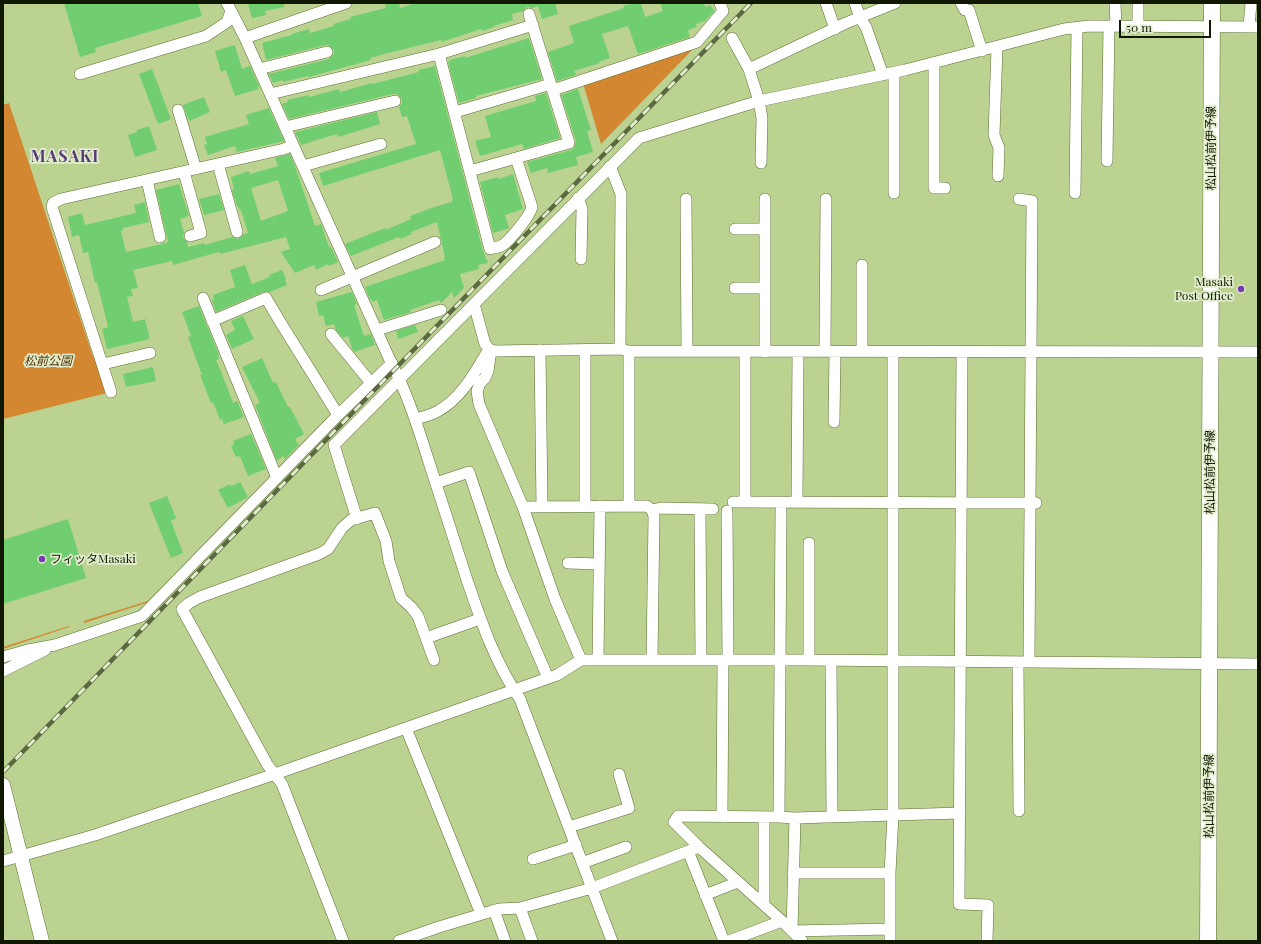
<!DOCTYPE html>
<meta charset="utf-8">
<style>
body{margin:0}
#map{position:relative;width:1261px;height:944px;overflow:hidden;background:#bbd291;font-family:"Playfair Display",serif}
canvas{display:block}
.frame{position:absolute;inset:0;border:4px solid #111801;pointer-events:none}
.scale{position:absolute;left:1119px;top:20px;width:92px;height:18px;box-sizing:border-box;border:2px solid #111801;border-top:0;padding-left:5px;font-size:12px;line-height:14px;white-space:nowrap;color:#111801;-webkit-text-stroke:3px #e1edcd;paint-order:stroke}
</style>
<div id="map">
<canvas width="1261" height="944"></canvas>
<div class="frame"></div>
<div class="scale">50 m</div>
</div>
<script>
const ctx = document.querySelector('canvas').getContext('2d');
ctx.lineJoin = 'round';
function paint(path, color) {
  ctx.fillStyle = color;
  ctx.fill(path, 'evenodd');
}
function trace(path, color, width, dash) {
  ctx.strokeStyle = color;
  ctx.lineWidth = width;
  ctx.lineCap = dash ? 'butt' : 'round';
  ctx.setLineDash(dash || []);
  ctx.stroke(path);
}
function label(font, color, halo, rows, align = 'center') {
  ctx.font = font + ' "Playfair Display","Noto Sans JP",serif';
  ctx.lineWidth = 3.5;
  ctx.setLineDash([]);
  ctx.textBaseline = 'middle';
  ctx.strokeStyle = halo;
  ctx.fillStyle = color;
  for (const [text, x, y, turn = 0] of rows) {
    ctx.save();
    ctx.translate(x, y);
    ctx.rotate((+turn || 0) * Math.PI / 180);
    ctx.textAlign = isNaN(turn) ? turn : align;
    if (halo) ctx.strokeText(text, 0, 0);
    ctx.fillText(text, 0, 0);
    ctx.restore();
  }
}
paint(new Path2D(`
 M696,46L601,144L583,83Z
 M9,103L92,354L111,392L3,419V105Z
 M151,600L149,602L84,623V621Z
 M69,626V627L3,649V647Z`), '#d48731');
paint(new Path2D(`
 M64,3H198L202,16L95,48L96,52L80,57Z
 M248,3H284V7L265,11L266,15L252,18Z
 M391,3H399L400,8L416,3H555L558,14L542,19L538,6L532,8L527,7L523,11L512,14L513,20L494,26V27L482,31L481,29L441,42V40L388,53L370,58L371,60L309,77L308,76L283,82V80L273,83L269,74L329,59L334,54V50L329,45H325L266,60L262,43L292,35V34L309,29L310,33L334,26L333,24L351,19L350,17L386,8L385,4Z
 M633,3H641L645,17L663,11L660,3H704L705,7L711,5L714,11L705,21L696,24L697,27L688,30L690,37L638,54L628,26L602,34L610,58L599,62L600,63L574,71L576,75L557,81L548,52L574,43L569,26L624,8L623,6Z
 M529,38L542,79L476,96V98L459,103L448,62H450L449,60L465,56V58Z
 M235,45L242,69L250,66L259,86L258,87L259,89L235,96L226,70L221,72L215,51Z
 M435,66L483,251L488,263L478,265L479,269L460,274L464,288L454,298L452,292L441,303L439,300L410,310L411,312L384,320L377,300L372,302V299L370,300L365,287L445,260L444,258L445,257L437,222L411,232L412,234L400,239L399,237L351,256L345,244L385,228L386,230L411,219L410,216L434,207L452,202V200L453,199L440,150L323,186L319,173L416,144L407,116L402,117L399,107L402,103V99L397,94H393L289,119L282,104L288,102L287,100L309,95V97L339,89L340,92L372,83V84L419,72L418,70Z
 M152,69L171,119L158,124L139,74Z
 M578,89L591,130L587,131L593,152L576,157L578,165L548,173L547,168L531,173L527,162L571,150L574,148L576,141L561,95Z
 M546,93L560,138L524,149L522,144L480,156L475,141L491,137L485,116L536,101L535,96Z
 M204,97L210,112L189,121L183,105Z
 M269,108L284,141L237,152L235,146L208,155L204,145L207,144L205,137L249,124L246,115Z
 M377,112L380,124L338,137L337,134L301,145L295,132Z
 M149,126L157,150L135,157L128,135L137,132V130Z
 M290,154L296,169L315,226L321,224L329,247H331L338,262L329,266L328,264L316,270L314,265L295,273L281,252L290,249L286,237L220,254L219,252L173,265L172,261L133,270L138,288L131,289L133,296L127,297L133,322L145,319L150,339L107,349L102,329L108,327L97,282L95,283L88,252L83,253L79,235L72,237L68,217L82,213L85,225L136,213L134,205L145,202L149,222L123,228V230L121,231L126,252L162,244L168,242L156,190L179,184L189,216L180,219L184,233L183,237L187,242L188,247L204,243L205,245L232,237L238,239L244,234L248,233L241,210L240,211L238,206H237L232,190L234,189L231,177L249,171L250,174L278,166L275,158ZM278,180L288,211L261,221L251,188Z
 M513,174L523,209L505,215L509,228L493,233L480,182L498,177L499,179Z
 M219,194L224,210L204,215L199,199Z
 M245,265L252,284L270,277L269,275L282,270L286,279L285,280L287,285L270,292H263L216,312L212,300L214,299L213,295L235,287L230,270Z
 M352,292L357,304L354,305L364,336L371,334L375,345L354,352L352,348L348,336L343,338L336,330L334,324L326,326L323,315L319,316L316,302Z
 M199,306L219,355H218L219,359L216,360L226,384L233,403L237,401L244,417L224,424L222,419L220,420L213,402L211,403L200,375H202L188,337L191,336L182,312Z
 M243,316L254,339L232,349L226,335L235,330L231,321Z
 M415,325L418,332L398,339L396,331Z
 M262,358L273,383L276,382L288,407H290L304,434L295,439L299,445L285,459L283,456L277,461L255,405L260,403L242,367Z
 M153,367L156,381L126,387L123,374Z
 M251,434L266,469L248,476L240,456L236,457L231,446L234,445L233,441Z
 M240,482L248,497L228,508L218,490L230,484L231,486Z
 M167,496L176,518L171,521L183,553L171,558L149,503Z
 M68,519L86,578L3,604V540Z`), '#70ce71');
const minor = new Path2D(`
 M227,3L245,38L389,358C406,390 417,424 428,459C441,499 454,540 467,580C481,621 495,663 520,699L612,941
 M826,3L835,29
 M855,3L860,18L866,27L883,75
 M961,3L965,10H969L982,51
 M1115,3L1116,26
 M1138,26V3
 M1249,27L1251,3
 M245,38L346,3
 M732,38L749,69L759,101L762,118L761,163
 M997,47L994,135L999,148L998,176
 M439,54L490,249C494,248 499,247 503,245C510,240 530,216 532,207L516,158
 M934,63V188H945
 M259,69L327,52
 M749,69L846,23L895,3
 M80,74L206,36L227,22L231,11
 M553,90L697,42L723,11L720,3
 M270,94L439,54L533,25
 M178,110L196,169
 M455,112L551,84
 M285,127L395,101
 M1107,161L1109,26
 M218,164L237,232
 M303,166L381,144
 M610,166L621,194L620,349
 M470,171L569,143L529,14
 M184,172L201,233L190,236
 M147,180L160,237
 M894,193V73
 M1075,193L1077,28
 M578,198L582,209L581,259
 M686,199L687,351
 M1019,199L1032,201L1029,662
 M735,229H765
 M862,265V351
 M735,288H765
 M321,290L435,242
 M203,298L277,478
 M474,304L485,344L489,349L495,351L620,349L629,351L1258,352
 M212,321L266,298L279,320L338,415
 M377,330L441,310
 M331,334L371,383
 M491,350L488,371L485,378L480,383L477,391L479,404L523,507L555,599L581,660
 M540,350L542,507
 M629,351V506
 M825,351L826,199
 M765,352V199
 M962,352L959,904L988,905L987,941
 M103,364L150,353
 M111,392L52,207L53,203L61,199L284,149L293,145
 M415,419C423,417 432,415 438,411C462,398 475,372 489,349
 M834,422L835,352
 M436,483L469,472L502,571L548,678
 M733,502L1036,503
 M745,502V352
 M797,502L798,352
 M585,506V350
 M523,507L647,506L652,510L654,516L652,660
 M700,509L701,660
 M652,510L661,508L713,509
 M781,510L779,817L795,818L792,931L802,941
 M727,511L728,660
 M357,519L334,445L639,138L759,101L905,70L1064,29L1089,26L1258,27
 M809,543V660
 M568,563L599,564
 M426,638L480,619
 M3,657L28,650L55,645L142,616L338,415L392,363
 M598,660L600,506
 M831,661L832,817
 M1018,662L1019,811
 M3,671L45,650
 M406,728L481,914
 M722,817L723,660
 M779,817L678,816L674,822L699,847L782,921L792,931L890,929
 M795,818L960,813
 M569,827L629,808L619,774
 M688,851L724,941
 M533,859L576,845
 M3,861L95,835L275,774L557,675L581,660H809L1258,664
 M582,863L626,847
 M793,873H890
 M705,895L738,882
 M764,904V817
 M520,908L532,941
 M494,910L505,941
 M343,941L282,784L267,764L182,609L189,603L200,597L319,554L328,549L342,528L351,520L375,513L386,541L389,561L401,598L411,607L418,616L434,660
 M399,941L439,927L499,909L520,908L592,888L699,847
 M729,941L782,921
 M890,941V873L893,815V352`);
const tertiary = new Path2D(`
 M3,785L42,941`);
const secondary = new Path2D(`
 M1208,941L1212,3`);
trace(minor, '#5c6f31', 12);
trace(tertiary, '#5c6f31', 15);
trace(secondary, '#5c6f31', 17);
trace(minor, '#fff', 11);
trace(tertiary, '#fff', 14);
trace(secondary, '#fff', 16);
const rail = new Path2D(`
 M3,772L751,3`);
trace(rail, '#5b6940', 4.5);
trace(rail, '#e1edcd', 3, [9]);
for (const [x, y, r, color] of [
 [1241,289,4,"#783bb1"],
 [42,559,4,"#783bb1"]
]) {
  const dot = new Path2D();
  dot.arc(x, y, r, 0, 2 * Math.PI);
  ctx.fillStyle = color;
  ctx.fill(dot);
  trace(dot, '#e1edcd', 1.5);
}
label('12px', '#111801', '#e1edcd', [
 ["松山松前伊予線",1211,148,-90],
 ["松山松前伊予線",1210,472,-90],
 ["松山松前伊予線",1209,796,-90]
]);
label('12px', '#111801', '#e1edcd', [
 ["Masaki",1233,282],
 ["Post Office",1233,296],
 ["フィッタMasaki",50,559,"left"]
], 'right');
label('italic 12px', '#553106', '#e1edcd', [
 ["松前公園",48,361]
]);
ctx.letterSpacing = '1px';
label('bold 16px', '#593d78', '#e1edcd', [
 ["MASAKI",65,157]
]);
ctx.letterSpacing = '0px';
</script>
